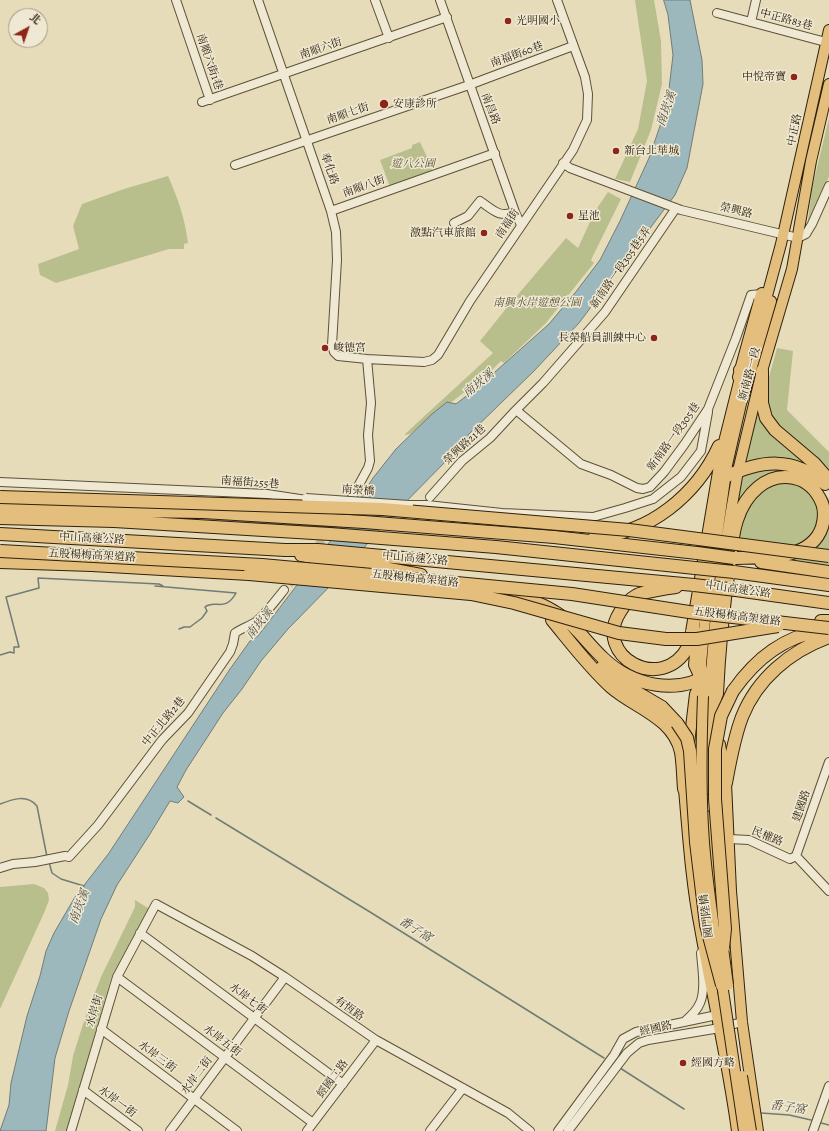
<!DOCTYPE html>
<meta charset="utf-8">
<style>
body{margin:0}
#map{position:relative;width:829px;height:1131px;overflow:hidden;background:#e6dcba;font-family:Alegreya,"Noto Serif TC",serif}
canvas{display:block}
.north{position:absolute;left:8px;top:8px;width:40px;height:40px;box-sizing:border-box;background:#efe8d2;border:1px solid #a39883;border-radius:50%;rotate:40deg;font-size:11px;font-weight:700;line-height:16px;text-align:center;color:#30210c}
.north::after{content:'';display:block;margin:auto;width:14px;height:18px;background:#8f2418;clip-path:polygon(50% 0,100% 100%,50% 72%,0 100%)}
</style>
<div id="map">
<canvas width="829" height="1131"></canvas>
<div class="north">北</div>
</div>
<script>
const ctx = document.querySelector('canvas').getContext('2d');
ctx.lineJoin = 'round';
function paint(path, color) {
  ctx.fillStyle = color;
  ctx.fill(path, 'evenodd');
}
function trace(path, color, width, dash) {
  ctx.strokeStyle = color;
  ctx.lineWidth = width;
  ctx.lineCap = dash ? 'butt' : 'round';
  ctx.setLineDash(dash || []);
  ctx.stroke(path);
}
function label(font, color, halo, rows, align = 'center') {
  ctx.font = font + ' Alegreya,"Noto Serif TC",serif';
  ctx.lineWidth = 3;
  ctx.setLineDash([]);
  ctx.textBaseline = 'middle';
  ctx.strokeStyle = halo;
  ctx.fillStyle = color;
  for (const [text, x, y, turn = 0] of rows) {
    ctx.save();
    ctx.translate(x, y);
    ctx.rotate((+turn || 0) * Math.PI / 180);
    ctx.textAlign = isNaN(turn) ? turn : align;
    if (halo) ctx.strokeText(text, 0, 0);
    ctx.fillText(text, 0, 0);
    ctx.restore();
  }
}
paint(new Path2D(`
 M635,0H654L661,41L662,84L651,130L630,182L615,179L638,129L647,81Z
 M829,118V176L823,192L810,221L808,220L812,188Z
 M420,142L434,172L390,187L380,160L412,148V145Z
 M168,176C178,198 185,219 188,243L184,244V249H169L56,283L40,275L38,264L79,249L73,226L82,204L124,189Z
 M608,192L621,199L591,260L594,263L546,323L504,363L501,361L488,374L410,434L405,435V434L493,353L480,341L509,305L566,238L578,248L595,211Z
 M777,348L793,351L787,410L829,452V475L791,440L767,412L766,388Z
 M758,403L808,464L807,466C785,456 769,456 745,461Z
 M778,468L795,472H784L736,508L744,473Z
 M789,480L805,486L815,498L820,512L818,527L811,538L795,549L733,553C738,528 747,492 774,482C778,480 785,481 789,480Z
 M820,487L829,499V568L776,561L820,538L818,489Z
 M34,884L44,888L48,893L49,900L44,913L0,1009V887Z
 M135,900L148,908L147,912L111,978L67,1131H55L68,1085L73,1056L84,1021L101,977L135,907Z`), '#b8bf8d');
const water = new Path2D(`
 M664,0H690L702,60L703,84L687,168L675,195L579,323L534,371L468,435L471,441L462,450L452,455L388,520L335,581L288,629L261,661L242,689L223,713L186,770L177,787L184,797L178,803L170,801L150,834L117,885L101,919L69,1011L55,1058L46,1131H0L9,1105L11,1083L27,1016L40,976L46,951L54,933L75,897L109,853L230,669L250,641L258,636L281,606L348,518L373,478L396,449L432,414L447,402L456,404L478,387L549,324L575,293L600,260L620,221L649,158L660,126L669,89L673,55L668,15Z`);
paint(water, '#9db8bc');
trace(water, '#717c76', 1);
trace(new Path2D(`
 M155,586L236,593C225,613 215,599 205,607L207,611L202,618L190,627H184L179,629
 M0,655L10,652L14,653V647H19L6,597L39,588L38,578L159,584L163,586
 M188,801L211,815
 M0,804C13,799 27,794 37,806L47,857
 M216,818L370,912L604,1058
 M49,862L52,873L61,879L84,886
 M620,1068L684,1109
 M761,1113L789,1115L811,1120
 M821,1123L829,1125`), '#717c76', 1.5);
trace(new Path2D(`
 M289,585L338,518`), '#c2b797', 8, [8, 4]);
const minor = new Path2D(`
 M176,0L210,100
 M258,0L331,211L336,232L337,260L332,345L334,352L338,356L367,359L424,362L432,360L438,355L470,301L573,150L587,120L588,94L585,77L557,0
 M375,0L389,38
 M440,0L515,212L521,225
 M717,13L829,43
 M751,22L756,0
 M202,102L447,17
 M563,163L570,168L681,210L798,238L806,234L812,224L829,186
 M235,165L469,85L573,46
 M331,211L495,153
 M454,223L468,216L480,201C493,210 499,218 515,212
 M516,410L581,464L611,475L637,488L643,489L650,487L664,472L684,445L708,409L736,338L751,295L762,294
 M0,482L267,494L313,501
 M430,497L462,461L490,438L516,410L543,383L605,312L676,208
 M345,503H349L368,468L370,461L368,435L371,403L367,359
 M409,505H427L502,513L593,517L625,508L653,499L681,477L701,451L708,412
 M729,839L749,840L790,859L796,856
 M796,856L829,762
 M796,856L829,891
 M0,868L13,864L35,862L65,856L69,857L98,825L162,740L188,713L230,652L233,644L235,633C242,628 250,626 257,621C267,612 276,600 284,590
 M140,933L343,1084
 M117,977L313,1123
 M684,1022C690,1017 697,1011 700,1003C706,990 702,967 701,953
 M101,1029L237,1131
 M83,1090L138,1131
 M71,1131L117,977L156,904L252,956L285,977L376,1040L508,1113L530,1131
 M170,1131L285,977
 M307,1131L376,1040
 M430,1131L463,1088
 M558,1131L614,1055L623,1039L636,1032L717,1015
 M568,1131L627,1053L639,1043L648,1040L720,1028L742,1022
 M813,1131L829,1086`);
const major = new Path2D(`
 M764,307L781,244L829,30
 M697,632L694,665L701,680
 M716,691L718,722
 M703,696L701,664L705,620L710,576L714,557L727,465L741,404L771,301
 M689,744L695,694L701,681
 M720,744L726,783L731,891L742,1022L758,1131
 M685,782L684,789C688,835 691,882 700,928C712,996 728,1063 737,1131
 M710,789L708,737L711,673L717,601L731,511L738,471L762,371L792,269L811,161L829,84
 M711,816L712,854L717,898`);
const highway = new Path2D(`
 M762,371V403L766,418L775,430L814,463L829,480
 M739,377L762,294
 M725,477C761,460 793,456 825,484
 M0,509L203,512L364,522L554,537L697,553
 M0,518L114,521L330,534L496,547L695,568
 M0,534L285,550H318L694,585
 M595,536C649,535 697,494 719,446
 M301,555L312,557L373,566L421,575
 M0,562L92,565L249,574
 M761,562L829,572
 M734,572L829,585
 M676,587C668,588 643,592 637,595C630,599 624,605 620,612C592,656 662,695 688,647C690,643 691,637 692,632L722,454L741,378L740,370
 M492,590C513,595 536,600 555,612C574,623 587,643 603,658C632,686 677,696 711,673
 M736,590L829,603
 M552,620C571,643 589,667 611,687C635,708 673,717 681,752C683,764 683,777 684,789
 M821,621H829
 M602,667L621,683L662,707L677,723
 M733,691C757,657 784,637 825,629
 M717,694C719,652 723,610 729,568C731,552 732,535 737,520C745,495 766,472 794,478C807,480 817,491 822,503C825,511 824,520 822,527C811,561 763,557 734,558
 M726,783C730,761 734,738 742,717C757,679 790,651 829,637`);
trace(minor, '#5e5038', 10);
trace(major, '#30210c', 12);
trace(highway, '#30210c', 14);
trace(minor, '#efe8d2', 8);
trace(major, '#e3be7d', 10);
trace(highway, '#e3be7d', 12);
const minorBridge = new Path2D(`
 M306,498L409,505`);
const majorBridge = new Path2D(`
 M703,696C701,749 700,802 705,854C708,887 713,919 717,951
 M723,948L728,985
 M721,977L744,1131
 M742,1076L751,1131`);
const highwayBridge = new Path2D(`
 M0,497L382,509L629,530L829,556
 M0,551L262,565L383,576L572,594L689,612L829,628
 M697,553L734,558
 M695,568L734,572
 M249,574L471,594L514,603L619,633L666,639H697L778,626
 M694,585L736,590
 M677,723L687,738L690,751L696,842L706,925L722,985
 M723,948L725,929L715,799V749L721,716L733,691`);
trace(minorBridge, '#5e5038', 10, []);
trace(majorBridge, '#30210c', 12, []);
trace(highwayBridge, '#30210c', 14, []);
trace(minorBridge, '#efe8d2', 8);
trace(majorBridge, '#e3be7d', 10);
trace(highwayBridge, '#e3be7d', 12);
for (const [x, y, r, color] of [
 [508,21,4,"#8f2418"],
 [794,77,4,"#8f2418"],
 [384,104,5,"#8f2418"],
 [616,151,4,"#8f2418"],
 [570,216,4,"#8f2418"],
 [484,233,4,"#8f2418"],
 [654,338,4,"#8f2418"],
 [325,348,4,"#8f2418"],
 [683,1063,4,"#8f2418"]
]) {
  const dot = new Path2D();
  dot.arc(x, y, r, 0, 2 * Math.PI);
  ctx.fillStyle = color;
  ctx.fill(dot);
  trace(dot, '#efe8d2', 1.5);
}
label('11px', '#30210c', '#efe8d2', [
 ["中正路83巷",786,20,15],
 ["南順六街",321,49,-19],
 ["南福街60巷",517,55,-20],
 ["南順六街1巷",209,62,71],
 ["南昌路",490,109,69],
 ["南順七街",348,114,-19],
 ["中正路",795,130,-78],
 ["奉化路",329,169,71],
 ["南順八街",364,187,-20],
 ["榮興路",736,211,14],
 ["南福街",508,224,-56],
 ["新南路一段305巷5弄",621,268,-55],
 ["新南路一段",750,374,-75],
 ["新南路一段305巷",674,437,-54],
 ["榮興路21巷",465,445,-43],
 ["南福街255巷",250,483,4],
 ["南榮橋",358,491,4],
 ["中山高速公路",92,539,3],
 ["五股楊梅高架道路",92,556,3],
 ["中山高速公路",415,559,5],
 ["五股楊梅高架道路",415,579,6],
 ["中山高速公路",738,590,8],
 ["五股楊梅高架道路",737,617,7],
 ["中正北路2巷",164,722,-50],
 ["建國路",802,806,-71],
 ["民權路",767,837,22],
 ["國門陸橋",707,916,-97],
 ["水岸七街",248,999,37],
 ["有恆路",349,1009,35],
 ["水岸街",95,1011,-74],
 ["經國路",656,1029,-13],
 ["水岸五街",222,1041,37],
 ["水岸三街",157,1057,37],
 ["水岸二街",197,1076,-53],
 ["經國二路",333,1079,-53],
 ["水岸一街",117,1102,37]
]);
label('11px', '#30210c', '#efe8d2', [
 ["光明國小",516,21],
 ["中悅帝寶",786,77,"right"],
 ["安康診所",393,104],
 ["新台北華城",624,151],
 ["星池",578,216],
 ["激點汽車旅館",476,233,"right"],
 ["長榮船員訓練中心",646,338,"right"],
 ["峻德宮",333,348],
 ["經國方略",691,1063]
], 'left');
label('italic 11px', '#595033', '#efe8d2', [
 ["遊八公園",413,164],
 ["南興水岸遊憩公園",537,303]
]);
label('italic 12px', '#514e41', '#efe8d2', [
 ["南崁溪",667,109,-70],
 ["南崁溪",479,384,-40],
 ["南崁溪",260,624,-51],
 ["南崁溪",80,907,-69],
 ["番子窩",415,930,32],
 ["番子窩",788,1108,8]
]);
</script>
